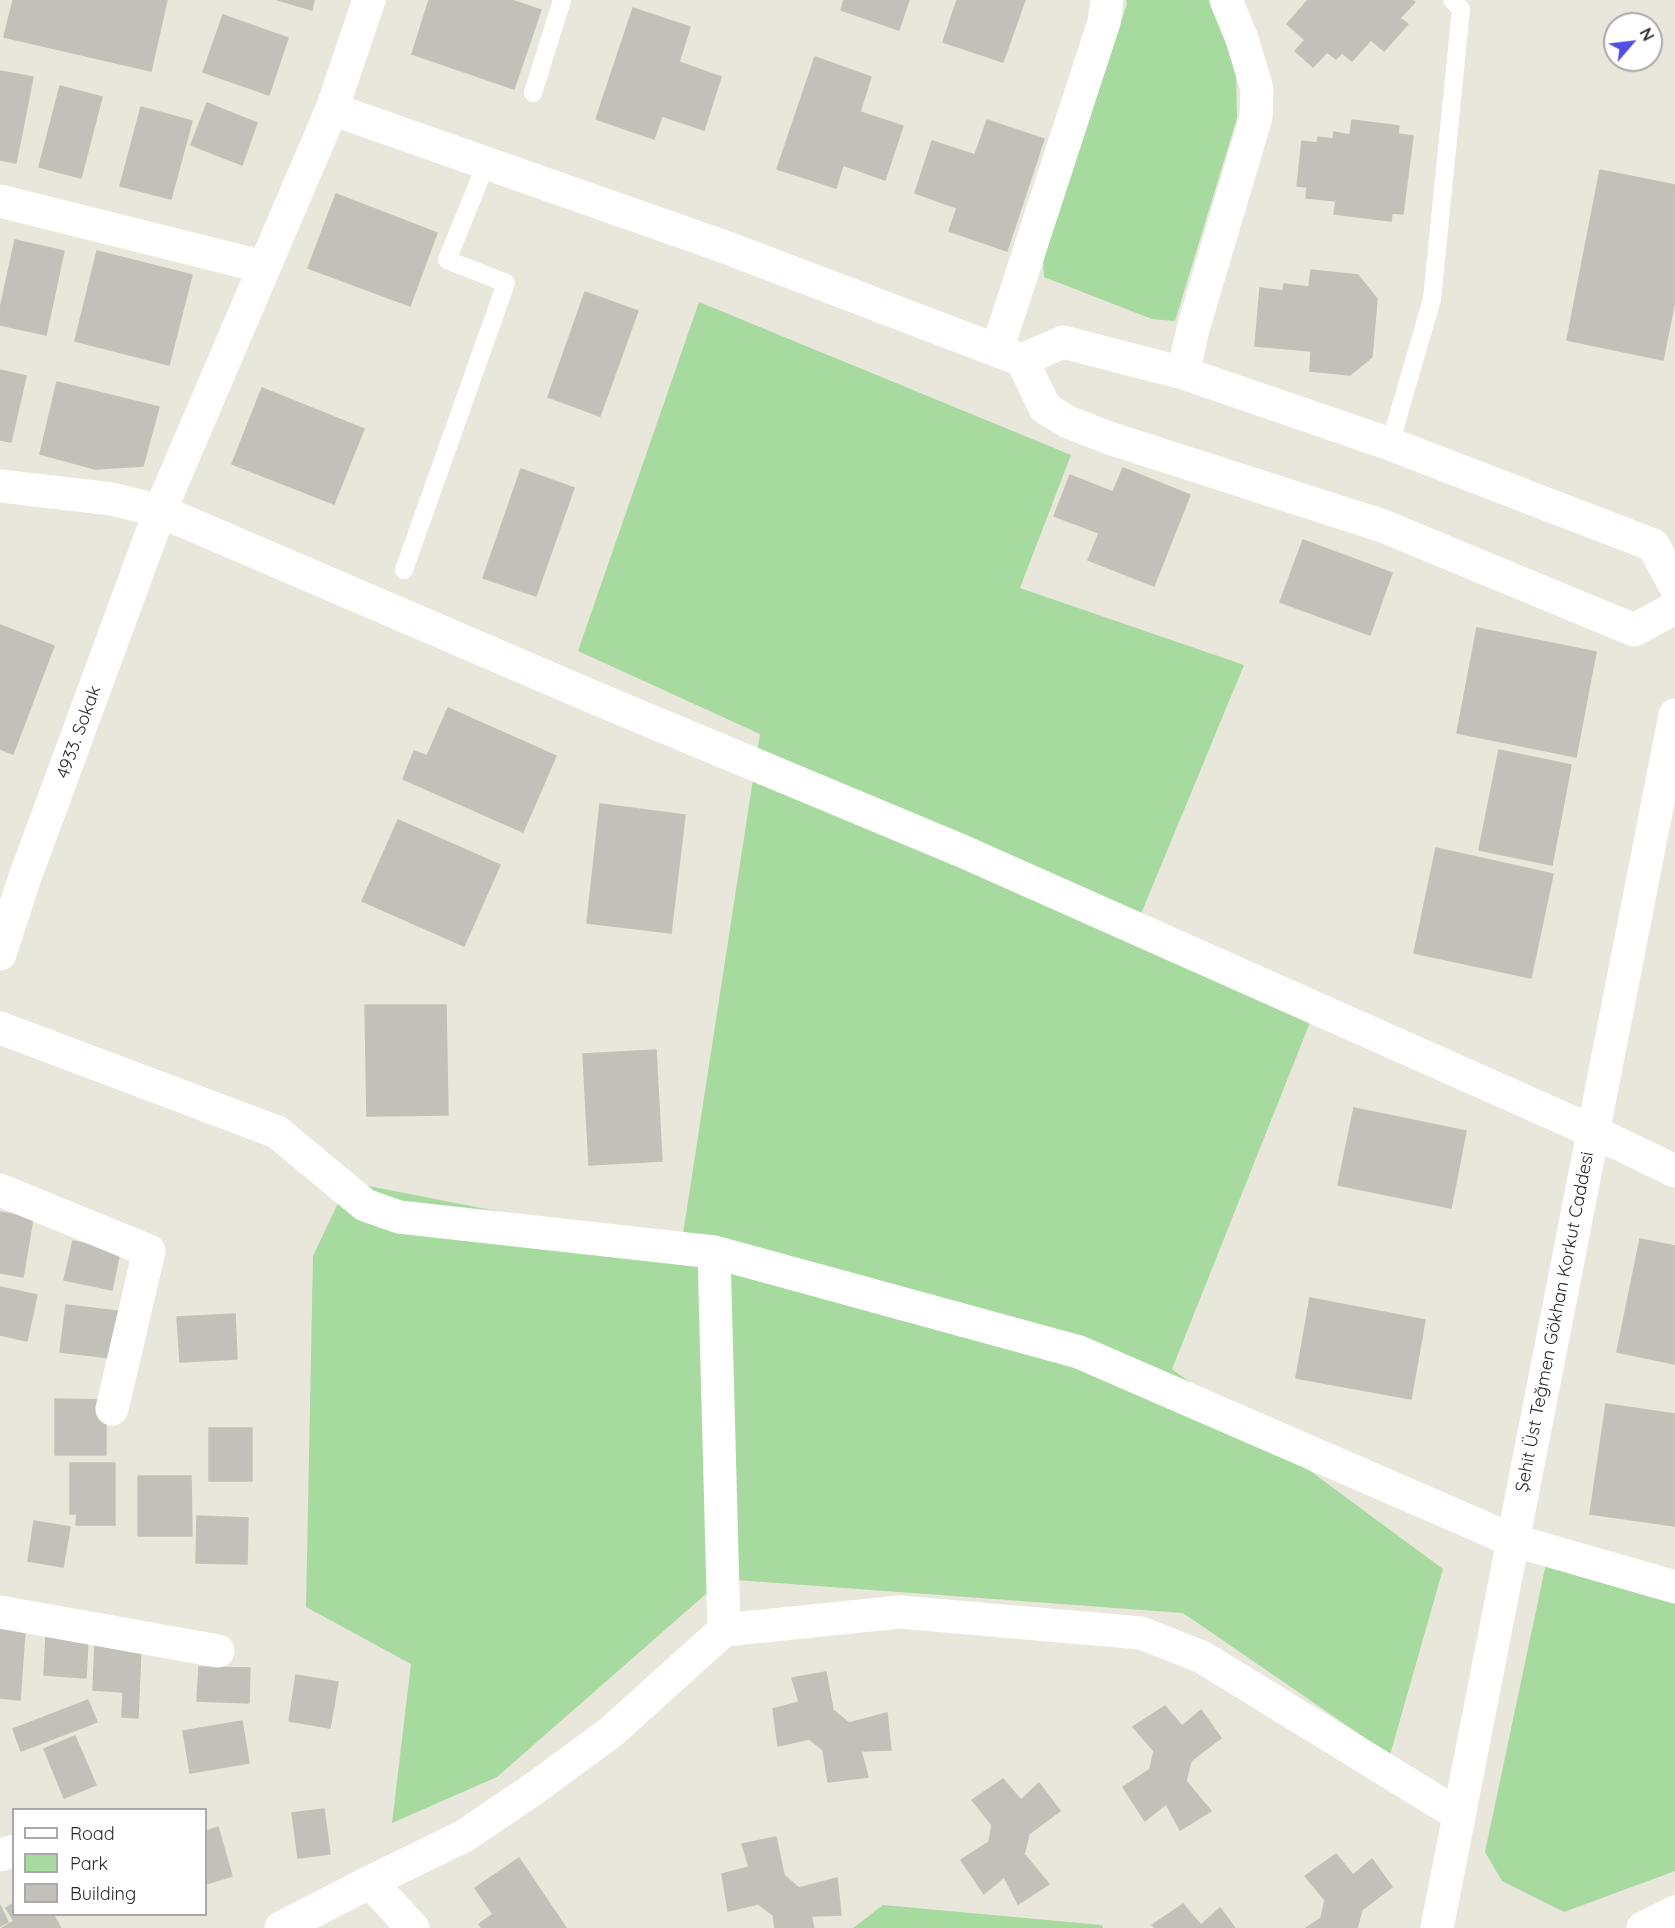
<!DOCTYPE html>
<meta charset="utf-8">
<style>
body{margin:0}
#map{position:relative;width:1675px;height:1928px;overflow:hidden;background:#e9e6dc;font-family:Quicksand,sans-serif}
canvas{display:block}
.legend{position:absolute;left:12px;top:1808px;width:195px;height:108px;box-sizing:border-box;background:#fff;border:2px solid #a9a9a9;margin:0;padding:8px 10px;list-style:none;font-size:18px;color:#292929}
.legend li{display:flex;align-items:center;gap:12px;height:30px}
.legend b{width:30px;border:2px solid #a9a9a9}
.north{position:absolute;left:1603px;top:12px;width:60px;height:60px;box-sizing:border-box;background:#fff;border:2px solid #a9a9a9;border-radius:50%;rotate:62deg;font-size:16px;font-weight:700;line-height:24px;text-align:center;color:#292929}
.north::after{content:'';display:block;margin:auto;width:21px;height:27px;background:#4e4ee5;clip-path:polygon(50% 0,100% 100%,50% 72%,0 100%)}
</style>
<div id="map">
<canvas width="1675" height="1928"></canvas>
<ul class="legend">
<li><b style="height:8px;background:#fff"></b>Road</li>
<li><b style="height:16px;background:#a7da9e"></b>Park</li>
<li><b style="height:16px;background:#c2c0b8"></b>Building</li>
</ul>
<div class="north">N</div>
</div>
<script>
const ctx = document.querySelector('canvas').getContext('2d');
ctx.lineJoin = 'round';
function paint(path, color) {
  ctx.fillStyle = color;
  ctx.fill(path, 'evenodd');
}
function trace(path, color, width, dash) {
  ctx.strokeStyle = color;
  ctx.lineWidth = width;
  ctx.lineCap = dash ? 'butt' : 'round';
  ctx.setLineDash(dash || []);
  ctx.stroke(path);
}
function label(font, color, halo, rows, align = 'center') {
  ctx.font = font + ' Quicksand,sans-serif';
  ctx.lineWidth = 4.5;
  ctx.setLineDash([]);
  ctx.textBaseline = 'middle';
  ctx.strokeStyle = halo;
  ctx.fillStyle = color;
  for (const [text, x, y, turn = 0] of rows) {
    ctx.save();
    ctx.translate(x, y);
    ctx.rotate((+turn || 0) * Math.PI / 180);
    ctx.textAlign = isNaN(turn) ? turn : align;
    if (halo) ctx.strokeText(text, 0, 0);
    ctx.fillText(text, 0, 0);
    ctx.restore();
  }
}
paint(new Path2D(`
 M1126,0H1213L1236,74L1237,118L1175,321L1152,319L1044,277L1043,260L1127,4Z
 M699,302L1071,455L1020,588L1244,665L1138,921L1317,1005L1172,1369L1443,1569L1390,1755L1183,1613L723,1579L497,1777L392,1823L411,1664L306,1607L313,1256L348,1182L681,1247L760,734L578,651Z
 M1548,1554L1675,1599V1871L1564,1912L1502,1881L1485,1852Z
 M883,1905L1102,1925L1103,1928H853Z`), '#a7da9e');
const building = new Path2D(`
 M13,0H167L151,71L4,37Z
 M278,0H314L312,10Z
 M429,0H511L541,10L514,89L412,54Z
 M844,0H909L899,30L841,10Z
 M957,0H1025L1003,62L943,42Z
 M1308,0H1412L1415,2L1400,18L1408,24L1384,51L1371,40L1352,61L1342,53L1336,59L1327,52L1313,67L1295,51L1305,40L1287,24Z
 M633,8L690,27L679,62L721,77L704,130L662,116L654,139L596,119Z
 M223,15L288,38L269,95L203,72Z
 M815,57L871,77L860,112L903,126L885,180L843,165L836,188L777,169Z
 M0,71L33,77L16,163L0,160Z
 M60,86L102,97L81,178L39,167Z
 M207,103L257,123L242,165L191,145Z
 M141,107L192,121L171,199L120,186Z
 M987,120L1044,139L1007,251L949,231L957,208L915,193L932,141L975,155Z
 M1352,120L1399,126L1398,134L1413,136L1403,214L1392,213L1391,221L1334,214L1336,201L1306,198L1307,187L1297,186L1302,141L1317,143L1318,137L1333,139L1334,132L1350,135Z
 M1600,170L1675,185V300L1663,360L1567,340Z
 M336,194L437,233L410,306L308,268Z
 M15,240L64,251L46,335L0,325V309Z
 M97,251L192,275L169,365L75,341Z
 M1311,270L1358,275L1377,299L1372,357L1350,375L1310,371L1311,351L1255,346L1260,288L1283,291L1284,284L1309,287Z
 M585,292L638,311L600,416L548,397Z
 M0,370L26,376L11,442L0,440Z
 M57,382L159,407L143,466L95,469L40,454Z
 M262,388L364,429L334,504L232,464Z
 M1123,468L1190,495L1154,586L1088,560L1099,533L1054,516L1070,475L1113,492Z
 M521,469L574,488L536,596L483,578Z
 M1303,540L1392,573L1370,635L1280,602Z
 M0,625L54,646L13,754L0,749Z
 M1477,628L1596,652L1576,757L1457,733Z
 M448,708L556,756L523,832L403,779L414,751L427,756Z
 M1499,750L1571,765L1552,865L1479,850Z
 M600,804L685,815L671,933L587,923Z
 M398,820L500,865L464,946L362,901Z
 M1436,848L1553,874L1531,978L1414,953Z
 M365,1005H446L448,1115L367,1116Z
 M656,1050L662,1161L589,1165L583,1054Z
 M1354,1108L1466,1131L1451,1208L1338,1185Z
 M0,1212L33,1218L23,1277L0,1273Z
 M1640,1239L1675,1246V1364L1617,1352Z
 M73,1241L120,1251L112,1290L64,1280Z
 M0,1287L37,1295L27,1341L0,1335Z
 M1310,1298L1425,1320L1411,1399L1296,1378Z
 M66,1305L125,1312L119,1359L60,1352Z
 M235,1314L237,1359L180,1362L177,1317Z
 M55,1399L106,1400V1455H55Z
 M1606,1404L1675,1414V1526L1590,1514Z
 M209,1428H252V1481H209Z
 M70,1463H115V1525H76L77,1514H70Z
 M138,1476H191L192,1536H138Z
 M197,1516L248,1518L247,1564L196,1563Z
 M34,1521L70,1527L63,1567L28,1561Z
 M0,1627L25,1630L20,1700L0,1698Z
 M46,1637L88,1639L86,1678L44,1675Z
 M95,1644L141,1646L138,1718L122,1717L123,1692L93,1690Z
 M199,1667L250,1668L249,1703L197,1701Z
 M826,1672L833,1710L849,1723L887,1713L891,1750L861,1751L868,1777L828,1782L823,1750L809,1739L778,1746L773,1709L799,1702L792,1678Z
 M296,1675L338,1682L330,1728L289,1721Z
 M88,1700L97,1722L21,1751L13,1729Z
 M1165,1706L1182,1726L1201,1710L1221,1738L1191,1761L1186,1781L1211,1811L1180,1830L1166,1804L1145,1821L1123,1787L1150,1769L1154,1751L1133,1727Z
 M242,1721L249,1763L190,1773L183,1731Z
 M75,1736L96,1785L64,1798L44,1749Z
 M1003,1779L1021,1800L1039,1783L1060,1811L1029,1834L1024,1854L1049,1884L1018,1904L1004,1877L984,1894L961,1860L989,1842L992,1825L972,1800Z
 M324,1809L330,1854L298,1858L292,1813Z
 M218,1827L232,1876L206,1884V1831Z
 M776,1837L784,1875L799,1888L837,1878L841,1915L811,1916L814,1928H775L773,1915L758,1904L728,1911L722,1874L749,1867L742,1844Z
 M1336,1854L1353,1875L1372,1859L1392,1887L1362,1910L1357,1928H1306L1321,1918L1325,1900L1305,1876Z
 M519,1858L566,1928H482L479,1924L493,1914L475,1888Z
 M14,1903V1914H53L61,1928H2L14,1921L6,1908Z
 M1183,1904L1201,1925L1220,1908L1235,1928H1155L1152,1925Z
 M0,1905L8,1922L0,1926Z`);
paint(building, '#c2c0b8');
trace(building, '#c4c2b6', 1.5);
trace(new Path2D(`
 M533,93L562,0
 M1390,444L1432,299L1461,9L1452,0
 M404,570L506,283L447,260L486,164`), '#fff', 18);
trace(new Path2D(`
 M369,0L332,109L160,511L600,700L962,851L1592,1131L1675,1171
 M332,109L725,247L1022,360L1045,408L1068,422L1109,438L1383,526L1634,630L1675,608
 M0,201L264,267
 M997,350L1104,22L1107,0
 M1022,360L1063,342L1183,373L1390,444L1653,545L1675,586
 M1183,373L1193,329L1256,117L1257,89L1242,39L1226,0
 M0,486L112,499L160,511L24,880L0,954
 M0,1028L277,1132L365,1205L399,1217L714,1252L724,1630
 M0,1190L149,1251L112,1409
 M714,1252L1079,1352L1512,1540L1675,1587
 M0,1612L218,1651
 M0,1855L14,1851
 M370,1882L464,1836L535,1788L611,1732L724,1630L900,1612L1141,1633L1202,1657L1459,1815
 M281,1928L370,1882L413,1928
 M1643,1928L1675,1912`), '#fff', 33);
trace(new Path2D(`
 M1437,1928L1675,715`), '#fff', 33);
label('18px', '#292929', '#fff', [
 ["4933. Sokak",79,732,-70],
 ["Şehit Üst Teğmen Gökhan Korkut Caddesi",1555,1322,-79]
]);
</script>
